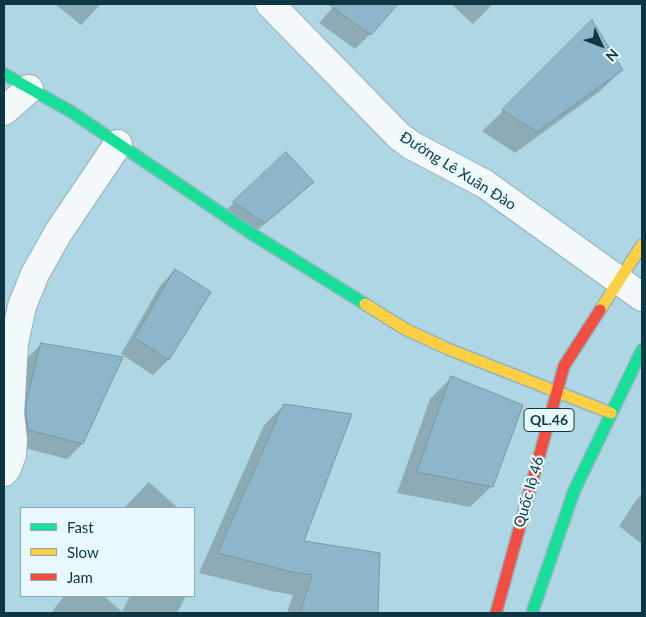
<!DOCTYPE html>
<meta charset="utf-8">
<style>
body{margin:0}
#map{position:relative;width:646px;height:617px;overflow:hidden;background:#afd6e3;font-family:Lato,sans-serif}
canvas{display:block}
.frame{position:absolute;inset:0;border:5px solid #0e3743;pointer-events:none}
.legend{position:absolute;left:20px;top:507px;width:175px;height:90px;box-sizing:border-box;background:#e7f8fe;border:1px solid #90abb3;margin:0;padding:6px 9px;list-style:none;font-size:15px;color:#0e3743}
.legend li{display:flex;align-items:center;gap:10px;height:25px}
.legend b{width:25px;border:1px solid #90abb3}
.north{position:absolute;left:576px;top:20px;width:50px;height:50px;-webkit-text-stroke:4px #e7f8fe;paint-order:stroke;rotate:133deg;font-size:14px;font-weight:700;line-height:20px;text-align:center;color:#0e3743}
.north::after{content:'';display:block;margin:auto;width:18px;height:22px;background:#0e3743;clip-path:polygon(50% 0,100% 100%,50% 72%,0 100%)}
</style>
<div id="map">
<canvas width="646" height="617"></canvas>
<div class="frame"></div>
<ul class="legend">
<li><b style="height:6px;background:#16e098"></b>Fast</li>
<li><b style="height:6px;background:#ffcf43"></b>Slow</li>
<li><b style="height:6px;background:#f24e42"></b>Jam</li>
</ul>
<div class="north">N</div>
</div>
<script>
const ctx = document.querySelector('canvas').getContext('2d');
ctx.lineJoin = 'round';
function paint(path, color) {
  ctx.fillStyle = color;
  ctx.fill(path, 'evenodd');
}
function trace(path, color, width, dash) {
  ctx.strokeStyle = color;
  ctx.lineWidth = width;
  ctx.lineCap = dash ? 'butt' : 'round';
  ctx.setLineDash(dash || []);
  ctx.stroke(path);
}
function label(font, color, halo, rows, align = 'center') {
  ctx.font = font + ' Lato,sans-serif';
  ctx.lineWidth = 4.5;
  ctx.setLineDash([]);
  ctx.textBaseline = 'middle';
  ctx.strokeStyle = halo;
  ctx.fillStyle = color;
  for (const [text, x, y, turn = 0] of rows) {
    ctx.save();
    ctx.translate(x, y);
    ctx.rotate((+turn || 0) * Math.PI / 180);
    ctx.textAlign = isNaN(turn) ? turn : align;
    if (halo) ctx.strokeText(text, 0, 0);
    ctx.fillText(text, 0, 0);
    ctx.restore();
  }
}
paint(new Path2D(`
 M55,4H101L81,25Z
 M336,4H396L370,34L355,49L319,23Z
 M451,4H493L473,24Z
 M622,70L600,91L515,153L482,131L503,111Z
 M286,154L312,182L297,197L248,238L218,218Z
 M175,270L209,292L168,360L153,375L121,354L160,286Z
 M42,344L82,444L67,459L13,445L26,359Z
 M452,377L492,486L470,507L397,493L430,399Z
 M284,405L302,542L379,554L377,613H287L293,595L272,591L199,573L264,425Z
 M149,482L178,508H124Z
 M642,494V544L619,526L637,499Z
 M64,596H104L122,612L130,596H186L177,613H51Z`), '#0003');
const building = new Path2D(`
 M329,4H398L371,35Z
 M592,20L623,70L537,132L502,110Z
 M286,152L314,182L265,223L233,202Z
 M175,269L211,292L169,360L135,338Z
 M41,343L123,357L83,444L28,430L26,414V404Z
 M451,376L523,405L493,487L417,472Z
 M284,404L352,414L304,541L380,553L378,613H300L312,575L292,572L218,553Z`);
paint(building, '#8eb6ca');
trace(building, '#7997a6', 1);
const street = new Path2D(`
 M270,4L399,136L411,145L485,184L642,297
 M4,111L29,89
 M4,472L7,468L12,455L13,440L10,414L14,343L22,306L35,274L58,233L118,144`);
const fast = new Path2D(`
 M4,74L70,111L249,232L365,304
 M532,613L574,491L642,350`);
const slow = new Path2D(`
 M365,304L405,329L448,349L611,413
 M600,310L642,245`);
const jam = new Path2D(`
 M496,613L564,366L600,310`);
trace(street, '#91b4c0', 30);
trace(fast, '#91b4c0', 14);
trace(slow, '#91b4c0', 14);
trace(jam, '#91b4c0', 14);
trace(street, '#f3f9fb', 28);
trace(fast, '#16e098', 11);
trace(slow, '#ffcf43', 11);
trace(jam, '#f24e42', 11);
for (const [x, y, w] of [
 [549,420,50]
]) {
  const box = new Path2D();
  box.roundRect(x - w / 2, y - 11.5, w, 23, 4);
  ctx.fillStyle = '#e7f8fe';
  ctx.fill(box);
  trace(box, '#0e3743', 1);
}
label('bold 14px', '#0e3743', null, [
 ["QL.46",549,420]
]);
label('15px', '#0e3743', '#e7f8fe', [
 ["Đường Lê Xuân Đào",458,171,32],
 ["Quốc lộ 46",529,492,-74]
]);
</script>
